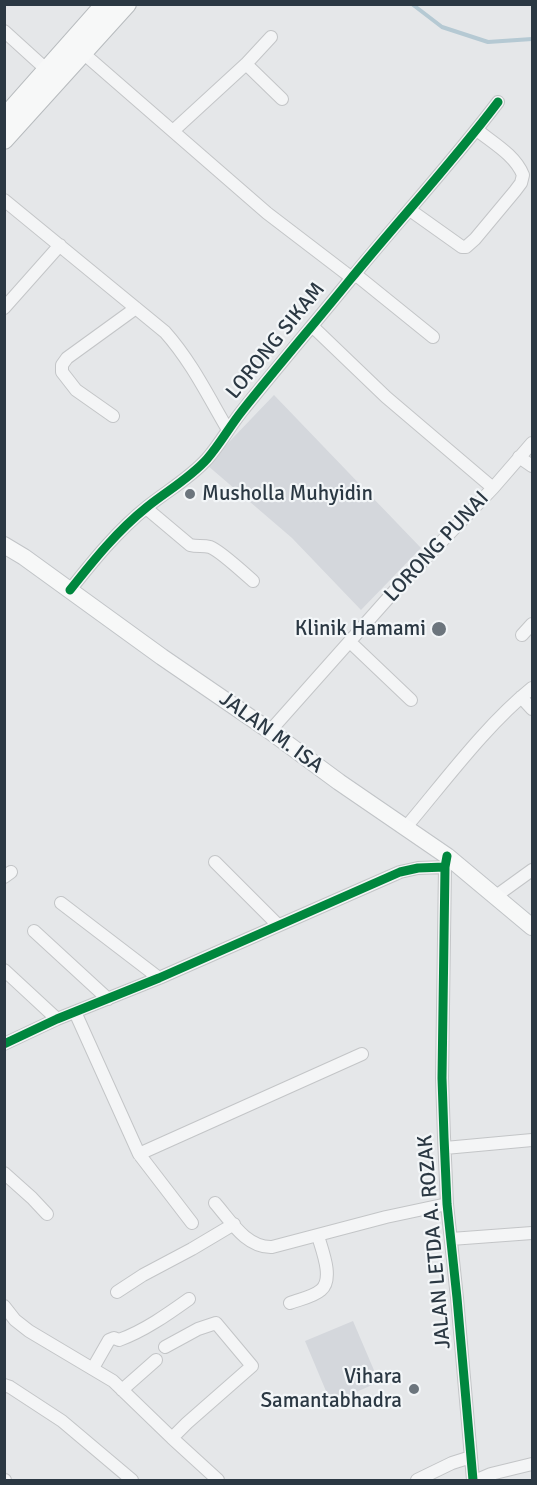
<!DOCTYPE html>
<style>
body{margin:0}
#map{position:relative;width:537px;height:1485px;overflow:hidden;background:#e5e7e9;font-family:Signika,sans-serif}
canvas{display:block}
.frame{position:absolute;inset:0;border:6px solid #2b3843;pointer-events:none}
</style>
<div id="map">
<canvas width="537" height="1485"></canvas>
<div class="frame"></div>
</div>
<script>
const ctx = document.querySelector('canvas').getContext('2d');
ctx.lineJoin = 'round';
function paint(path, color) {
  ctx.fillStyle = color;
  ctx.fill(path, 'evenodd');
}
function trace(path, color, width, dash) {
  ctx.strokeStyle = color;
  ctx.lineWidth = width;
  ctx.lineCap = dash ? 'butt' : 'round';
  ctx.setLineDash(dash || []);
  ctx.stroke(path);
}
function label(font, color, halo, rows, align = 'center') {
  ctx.font = font + ' Signika,sans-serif';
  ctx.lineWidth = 4.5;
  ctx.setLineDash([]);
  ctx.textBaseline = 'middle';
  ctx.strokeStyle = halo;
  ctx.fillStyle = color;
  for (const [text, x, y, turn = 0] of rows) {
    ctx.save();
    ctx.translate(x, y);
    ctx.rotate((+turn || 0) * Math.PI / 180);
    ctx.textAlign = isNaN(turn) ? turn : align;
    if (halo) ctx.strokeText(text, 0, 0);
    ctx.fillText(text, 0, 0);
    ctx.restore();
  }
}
paint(new Path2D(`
 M274,395L421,548L361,610L292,538L207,465Z
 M353,1321L379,1382L331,1403L305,1341Z`), '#d4d7dc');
trace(new Path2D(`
 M412,4L442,27L488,42L532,39`), '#b5c9d3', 4);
const minor = new Path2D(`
 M4,31L47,70
 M83,53L267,213L352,278
 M246,64L282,99
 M173,131L246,64L271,37
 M4,200L165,332C191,361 208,396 228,430
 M410,210L462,247H466L475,239L515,191L521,183L523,175C515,155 493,143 477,130
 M355,274L433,337
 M4,308L60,245
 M312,326L386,397L493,488
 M113,416L76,390L62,372V365L67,358L136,308
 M519,457L532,466
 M146,508L190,545C197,547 203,545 210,547C219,550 244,573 253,581
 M70,590C93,561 117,531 147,507C167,491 190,478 207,459C220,444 230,426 242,411C277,367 314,324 349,281C398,221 451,164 498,102
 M522,635L532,624
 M350,642L411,700
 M521,697L532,709
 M270,731L398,587L493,488L532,443
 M406,827C445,781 486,725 532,688
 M447,856L445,867L442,1078L444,1137L447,1204L457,1298L473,1480
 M215,862L278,925
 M4,877L11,872
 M496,896L532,870
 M61,903L159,978
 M34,931L108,999
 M4,970L57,1019
 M75,1012L139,1154L362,1054
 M4,1044L57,1019L159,978L400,872L418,868L445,867
 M445,1148L532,1140
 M139,1154L192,1223
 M4,1173L32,1198L47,1214
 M215,1203C230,1220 246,1248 272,1247L386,1217L447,1204
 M451,1239L532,1233
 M117,1292L143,1275L192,1249L234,1224
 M290,1303C300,1299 313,1297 321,1290C334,1279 322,1250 318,1236
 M4,1306L15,1320L29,1331L113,1381L172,1438L218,1480
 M165,1347L198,1329L216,1323L252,1366L187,1423L172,1438
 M93,1368L109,1340L114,1338L119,1340C144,1331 168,1314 189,1299
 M4,1385L10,1387L62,1421L132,1480
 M122,1390L156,1360
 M4,1480H5
 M417,1480L452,1463L471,1457
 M477,1480L491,1474L532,1464`);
const major = new Path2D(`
 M4,545L24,557L162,657L270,731L339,782L447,856L532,927`);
const highway = new Path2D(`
 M4,118L105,4
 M4,140L127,4`);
trace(minor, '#c3c5c7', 14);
trace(major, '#c1c4c7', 18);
trace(highway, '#b7bbbe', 20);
trace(minor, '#f4f5f6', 12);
trace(major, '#f7f8f8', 16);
trace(highway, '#f7f8f8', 18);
trace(new Path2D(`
 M70,590C93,561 117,531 147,507C167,491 190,478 207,459C220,444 230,426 242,411C277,367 314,324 349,281C398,221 451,164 498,102
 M447,856L445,867L442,1078L444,1137L447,1204L457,1298L473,1480
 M4,1044L57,1019L159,978L400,872L418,868L445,867`), '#00873e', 9);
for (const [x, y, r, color] of [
 [190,494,6,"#6c757d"],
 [439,629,8,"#6c757d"],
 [414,1389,6,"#6c757d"]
]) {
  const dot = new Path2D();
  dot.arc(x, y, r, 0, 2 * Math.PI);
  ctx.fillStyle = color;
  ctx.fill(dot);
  trace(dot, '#f3f6f8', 2);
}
label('21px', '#2b3843', '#f3f6f8', [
 ["LORONG SIKAM",276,341,-51],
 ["LORONG PUNAI",437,547,-47],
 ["JALAN M. ISA",271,733,36],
 ["JALAN LETDA A. ROZAK",435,1242,-95]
]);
label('21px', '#2b3843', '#f3f6f8', [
 ["Musholla Muhyidin",202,494,"left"],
 ["Klinik Hamami",426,629],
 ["Vihara",402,1377],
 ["Samantabhadra",402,1401]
], 'right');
</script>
